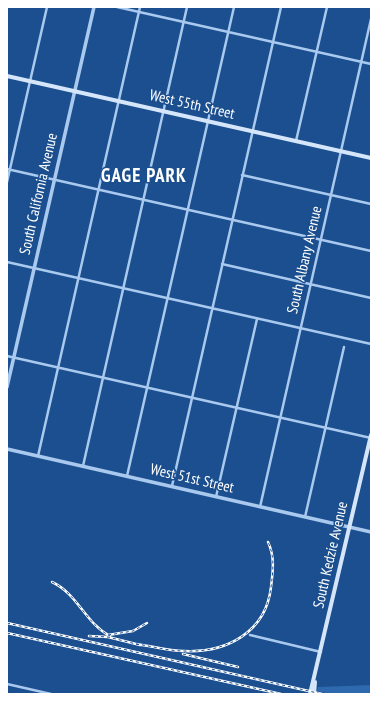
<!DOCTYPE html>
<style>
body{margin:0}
#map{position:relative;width:378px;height:701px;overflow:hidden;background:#1b4f8f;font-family:"PT Sans Narrow",sans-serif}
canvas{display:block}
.frame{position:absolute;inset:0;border:8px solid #fff;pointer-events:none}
</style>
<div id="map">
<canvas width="378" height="701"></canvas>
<div class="frame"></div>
</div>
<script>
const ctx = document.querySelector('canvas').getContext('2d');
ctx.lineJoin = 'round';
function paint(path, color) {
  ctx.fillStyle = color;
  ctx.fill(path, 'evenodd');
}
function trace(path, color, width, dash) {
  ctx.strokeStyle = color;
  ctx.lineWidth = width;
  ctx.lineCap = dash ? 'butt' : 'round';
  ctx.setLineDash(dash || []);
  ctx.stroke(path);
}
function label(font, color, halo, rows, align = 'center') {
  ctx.font = font + ' "PT Sans Narrow",sans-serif';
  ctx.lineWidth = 3;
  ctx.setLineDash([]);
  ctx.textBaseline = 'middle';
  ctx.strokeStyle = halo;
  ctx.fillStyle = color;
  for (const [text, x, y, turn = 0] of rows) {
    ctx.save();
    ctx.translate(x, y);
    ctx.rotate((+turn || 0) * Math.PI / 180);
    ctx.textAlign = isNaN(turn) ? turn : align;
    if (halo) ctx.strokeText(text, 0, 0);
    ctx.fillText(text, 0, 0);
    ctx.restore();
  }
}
paint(new Path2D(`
 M371,685L370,693L330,694L317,691L318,687Z`), '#2e69ad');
trace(new Path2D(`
 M117,7L371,64
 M296,141L327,7
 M7,169L371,251
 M242,175L371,204
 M7,182L47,7
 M7,262L371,344
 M222,264L371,298
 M7,356L371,438
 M38,456L140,7
 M83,466L187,7
 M127,476L234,7
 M172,486L281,7
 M216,497L257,319
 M260,507L371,19
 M305,517L344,347
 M250,635L321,652
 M7,684L51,694`), '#a9c9ee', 2.5);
trace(new Path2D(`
 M7,387L94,7
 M7,449L371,532`), '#a9c9ee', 3.5);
trace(new Path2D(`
 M7,76L371,158
 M310,694L371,435
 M314,694L315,682`), '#d6e6fa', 4);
const rail = new Path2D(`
 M52,582C78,594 85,623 110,636
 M7,623L322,694
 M7,633L281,694
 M108,635L133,631L147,623
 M89,636L108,637L140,645
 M136,644C152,646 168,651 184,651C227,653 266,632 271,587C273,571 275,557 268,542
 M183,654L238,667`);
trace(rail, '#fff', 2.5);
trace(rail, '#1b4f8f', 1, [3]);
label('15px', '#fff', '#1b4f8f', [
 ["West 55th Street",192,105,13],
 ["South California Avenue",39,194,-77],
 ["South Albany Avenue",305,260,-77],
 ["West 51st Street",192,479,13],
 ["South Kedzie Avenue",331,555,-77]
]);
ctx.letterSpacing = '1px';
label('bold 19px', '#fff', '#1b4f8f', [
 ["GAGE PARK",144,177]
]);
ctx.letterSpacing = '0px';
</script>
